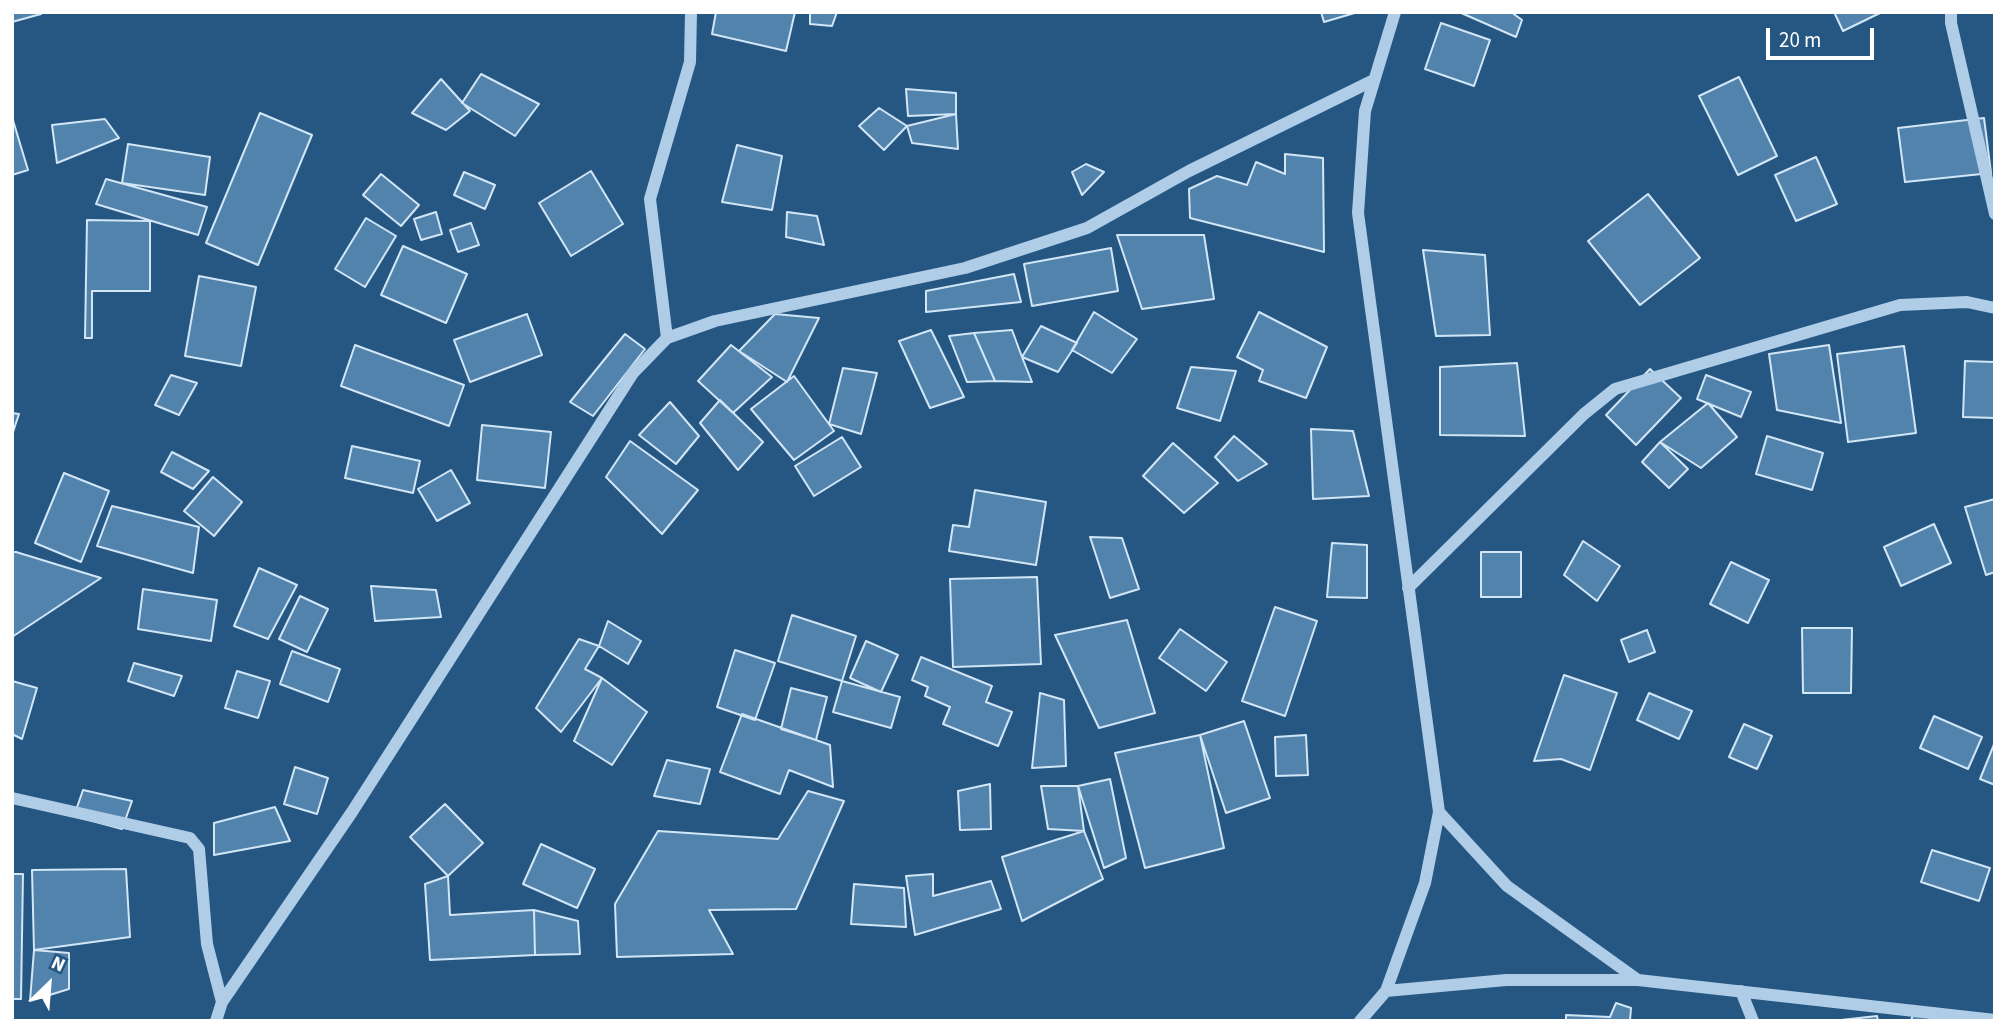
<!DOCTYPE html>
<style>
body{margin:0}
#map{position:relative;width:2007px;height:1033px;overflow:hidden;background:#265783;font-family:"Source Sans 3",sans-serif}
canvas{display:block}
.frame{position:absolute;inset:0;border:14px solid #fff;pointer-events:none}
.north{position:absolute;left:14px;top:949px;width:70px;height:70px;-webkit-text-stroke:5px #265783;paint-order:stroke;rotate:25deg;font-size:19px;font-weight:700;line-height:28px;text-align:center;color:#fff}
.north::after{content:'';display:block;margin:auto;width:24px;height:32px;background:#fff;clip-path:polygon(50% 0,100% 100%,50% 72%,0 100%)}
.scale{position:absolute;left:1766px;top:28px;width:108px;height:32px;box-sizing:border-box;border:4px solid #fff;border-top:0;padding-left:9px;font-size:21px;line-height:24px;white-space:nowrap;color:#fff;-webkit-text-stroke:5px #265783;paint-order:stroke}
</style>
<div id="map">
<canvas width="2007" height="1033"></canvas>
<div class="frame"></div>
<div class="north">N</div>
<div class="scale">20 m</div>
</div>
<script>
const ctx = document.querySelector('canvas').getContext('2d');
ctx.lineJoin = 'round';
function paint(path, color) {
  ctx.fillStyle = color;
  ctx.fill(path, 'evenodd');
}
function trace(path, color, width, dash) {
  ctx.strokeStyle = color;
  ctx.lineWidth = width;
  ctx.lineCap = dash ? 'butt' : 'round';
  ctx.setLineDash(dash || []);
  ctx.stroke(path);
}
const building = new Path2D(`
 M12,12H41V14L12,22Z
 M716,12H795L786,51L712,34Z
 M810,12H837L832,26L810,24Z
 M1321,12H1358L1324,22Z
 M1459,12H1511L1522,20L1516,37Z
 M1834,12H1880V13L1843,31Z
 M1441,23L1490,40L1474,86L1425,69Z
 M481,74L539,104L515,136L462,103Z
 M1739,77L1777,156L1738,175L1699,96Z
 M441,79L470,111L446,130L412,113Z
 M906,89L956,93V114L908,116Z
 M879,108L907,126L884,150L859,126Z
 M260,113L312,135L258,265L206,243Z
 M956,114L958,149L912,143L907,126Z
 M12,117L28,170L12,175Z
 M1984,118L1991,173L1905,182L1898,128Z
 M105,119L119,138L57,163L52,125Z
 M128,144L210,157L205,195L122,183Z
 M737,145L782,156L772,210L722,202Z
 M1285,154L1323,158L1324,252L1190,218L1189,189L1217,176L1247,185L1256,162L1285,174Z
 M1816,157L1837,204L1796,221L1775,175Z
 M1086,164L1104,172L1082,195L1072,172Z
 M591,171L623,224L571,256L539,203Z
 M464,172L495,185L485,209L454,195Z
 M381,174L419,205L401,226L363,195Z
 M106,179L207,207L198,235L96,204Z
 M1648,194L1700,258L1640,305L1588,241Z
 M436,212L442,234L421,240L414,219Z
 M787,212L817,216L824,245L786,237Z
 M366,218L396,236L365,287L335,269Z
 M87,220L150,221V291H92V338H85Z
 M471,223L479,245L458,252L450,230Z
 M1117,235H1204L1214,299L1142,309Z
 M403,246L467,274L446,323L381,295Z
 M1111,248L1118,291L1032,306L1024,264Z
 M1423,250L1485,255L1490,335L1436,336Z
 M1014,274L1021,302L926,312V291Z
 M199,276L256,287L241,366L185,356Z
 M1094,312L1137,339L1112,373L1072,350Z
 M1259,312L1327,347L1306,398L1259,381L1263,370L1237,357Z
 M527,314L542,355L470,382L454,340Z
 M775,314L819,318L787,382L739,351Z
 M1041,326L1077,343L1058,372L1022,357Z
 M931,330L964,397L930,408L899,341Z
 M1012,330L1022,357L1032,382L995,381L974,333Z
 M974,333L995,381L967,382L949,336Z
 M625,334L645,349L593,416L570,402Z
 M355,345L464,385L449,426L341,386Z
 M731,345L772,377L733,413L698,381Z
 M1829,345L1841,423L1777,410L1769,354Z
 M1904,346L1916,433L1848,442L1837,354Z
 M1965,361L1995,362V418L1963,417Z
 M1517,363L1525,436L1440,435V367Z
 M1191,367L1236,371L1220,421L1177,408Z
 M843,368L877,373L861,434L829,424Z
 M1650,369L1681,398L1636,445L1606,415Z
 M171,375L197,383L179,415L155,405Z
 M1706,375L1751,392L1741,417L1697,399Z
 M794,376L834,431L794,460L751,409Z
 M720,400L763,442L738,470L700,423Z
 M670,402L699,436L676,464L639,435Z
 M1708,403L1737,437L1701,468L1660,442Z
 M12,413L19,414L12,435Z
 M482,425L551,432L545,488L477,480Z
 M1311,429L1353,431L1369,496L1313,499Z
 M1234,436L1267,464L1238,481L1215,457Z
 M1767,436L1823,453L1812,490L1756,474Z
 M842,437L861,467L814,496L795,466Z
 M630,441L698,490L662,534L606,477Z
 M1660,442L1688,469L1669,488L1642,462Z
 M1173,443L1218,483L1184,513L1143,476Z
 M352,446L420,461L413,493L345,478Z
 M172,452L209,471L193,489L161,472Z
 M451,470L470,503L437,521L418,489Z
 M64,473L109,491L81,562L35,543Z
 M213,477L242,502L214,536L184,511Z
 M975,490L1046,502L1036,565L949,551L953,525L969,527Z
 M1995,499V572L1986,575L1965,507Z
 M112,506L199,527L193,573L97,546Z
 M1934,524L1951,563L1901,586L1884,547Z
 M1090,537L1122,538L1139,589L1110,598Z
 M1583,541L1620,566L1597,601L1564,575Z
 M1332,543L1367,545V598L1327,597Z
 M12,552H16L101,578L12,637Z
 M1481,552H1521V597H1481Z
 M1731,562L1769,580L1748,623L1710,604Z
 M259,568L297,585L268,639L234,626Z
 M1037,577L1041,664L953,667L950,579Z
 M371,586L436,590L441,617L375,621Z
 M143,589L217,600L211,641L138,629Z
 M300,596L328,609L307,652L279,639Z
 M1275,607L1317,621L1285,716L1242,701Z
 M792,615L856,636L842,681L778,661Z
 M1127,620L1155,713L1099,728L1055,635Z
 M608,621L641,641L628,664L599,646Z
 M1802,628H1852L1851,693H1803Z
 M1180,629L1227,662L1206,691L1159,658Z
 M1647,630L1655,652L1629,662L1621,640Z
 M579,639L599,646L585,669L602,678L561,732L536,708Z
 M866,641L898,655L881,692L850,678Z
 M735,650L775,663L755,720L717,707Z
 M292,651L340,669L328,702L280,684Z
 M921,657L992,686L986,702L1012,712L998,746L943,724L950,707L925,696L928,687L912,680Z
 M134,663L182,676L174,696L128,681Z
 M237,671L270,681L258,718L225,708Z
 M1564,675L1617,693L1590,770L1561,759L1534,761Z
 M602,678L647,712L612,765L574,741Z
 M12,681L37,688L22,739L12,734Z
 M842,681L900,697L891,728L833,712Z
 M791,688L827,697L816,740L781,729Z
 M1040,693L1064,700L1066,766L1032,768Z
 M1649,693L1692,711L1679,739L1637,720Z
 M742,714L830,745L833,787L789,770L780,794L720,772Z
 M1934,716L1982,737L1968,769L1920,748Z
 M1244,721L1270,798L1226,813L1200,735Z
 M1744,724L1772,736L1757,769L1729,757Z
 M1200,735L1224,848L1145,868L1115,753Z
 M1306,735L1308,775L1276,776L1275,737Z
 M1995,742V785L1980,779Z
 M667,760L710,769L700,804L654,796Z
 M295,767L328,778L317,814L284,804Z
 M1110,779L1126,858L1104,868L1078,786Z
 M990,784L991,829L960,830L958,791Z
 M1041,786H1078L1084,831L1048,829Z
 M83,790L132,801L122,829L74,816Z
 M808,791L844,801L796,909L709,910L733,954L617,957L615,904L658,831L778,839Z
 M445,804L483,843L448,876L410,837Z
 M275,807L290,841L214,855V823Z
 M1084,831L1103,879L1022,921L1002,857Z
 M541,844L595,869L577,908L523,884Z
 M1932,850L1990,868L1979,901L1921,882Z
 M126,869L130,937L34,950L32,870Z
 M12,874H23L21,999H12Z
 M933,874V896L991,881L1001,909L915,935L906,876Z
 M448,876L450,915L534,910L535,955L430,960L425,884Z
 M854,884L904,888L906,927L851,924Z
 M534,910L578,921L580,954L535,955Z
 M34,950L69,953V989L30,1001Z
 M1616,1003L1631,1008L1630,1021H1566V1015L1610,1017Z
 M1913,1014L1942,1020V1021H1911Z
 M1877,1016L1878,1021H1832Z`);
paint(building, '#5283ad');
trace(building, '#d2e6f6', 2);
trace(new Path2D(`
 M1951,12V23L1995,214
 M667,338L650,199L690,62L691,12
 M1408,588L1584,414L1615,389L1900,305L1967,302L1995,308
 M12,798L190,838L199,849L207,944L222,1002
 M1439,812L1507,886L1638,980
 M1386,991L1425,883L1439,812L1358,213L1365,111L1395,12
 M1741,991L1753,1021
 M216,1021L222,1002L352,812L633,373L667,338L715,321L965,268L1087,228L1189,171L1374,80
 M1360,1021L1386,991L1506,980H1638L1995,1020`), '#afcde7', 12);
</script>
